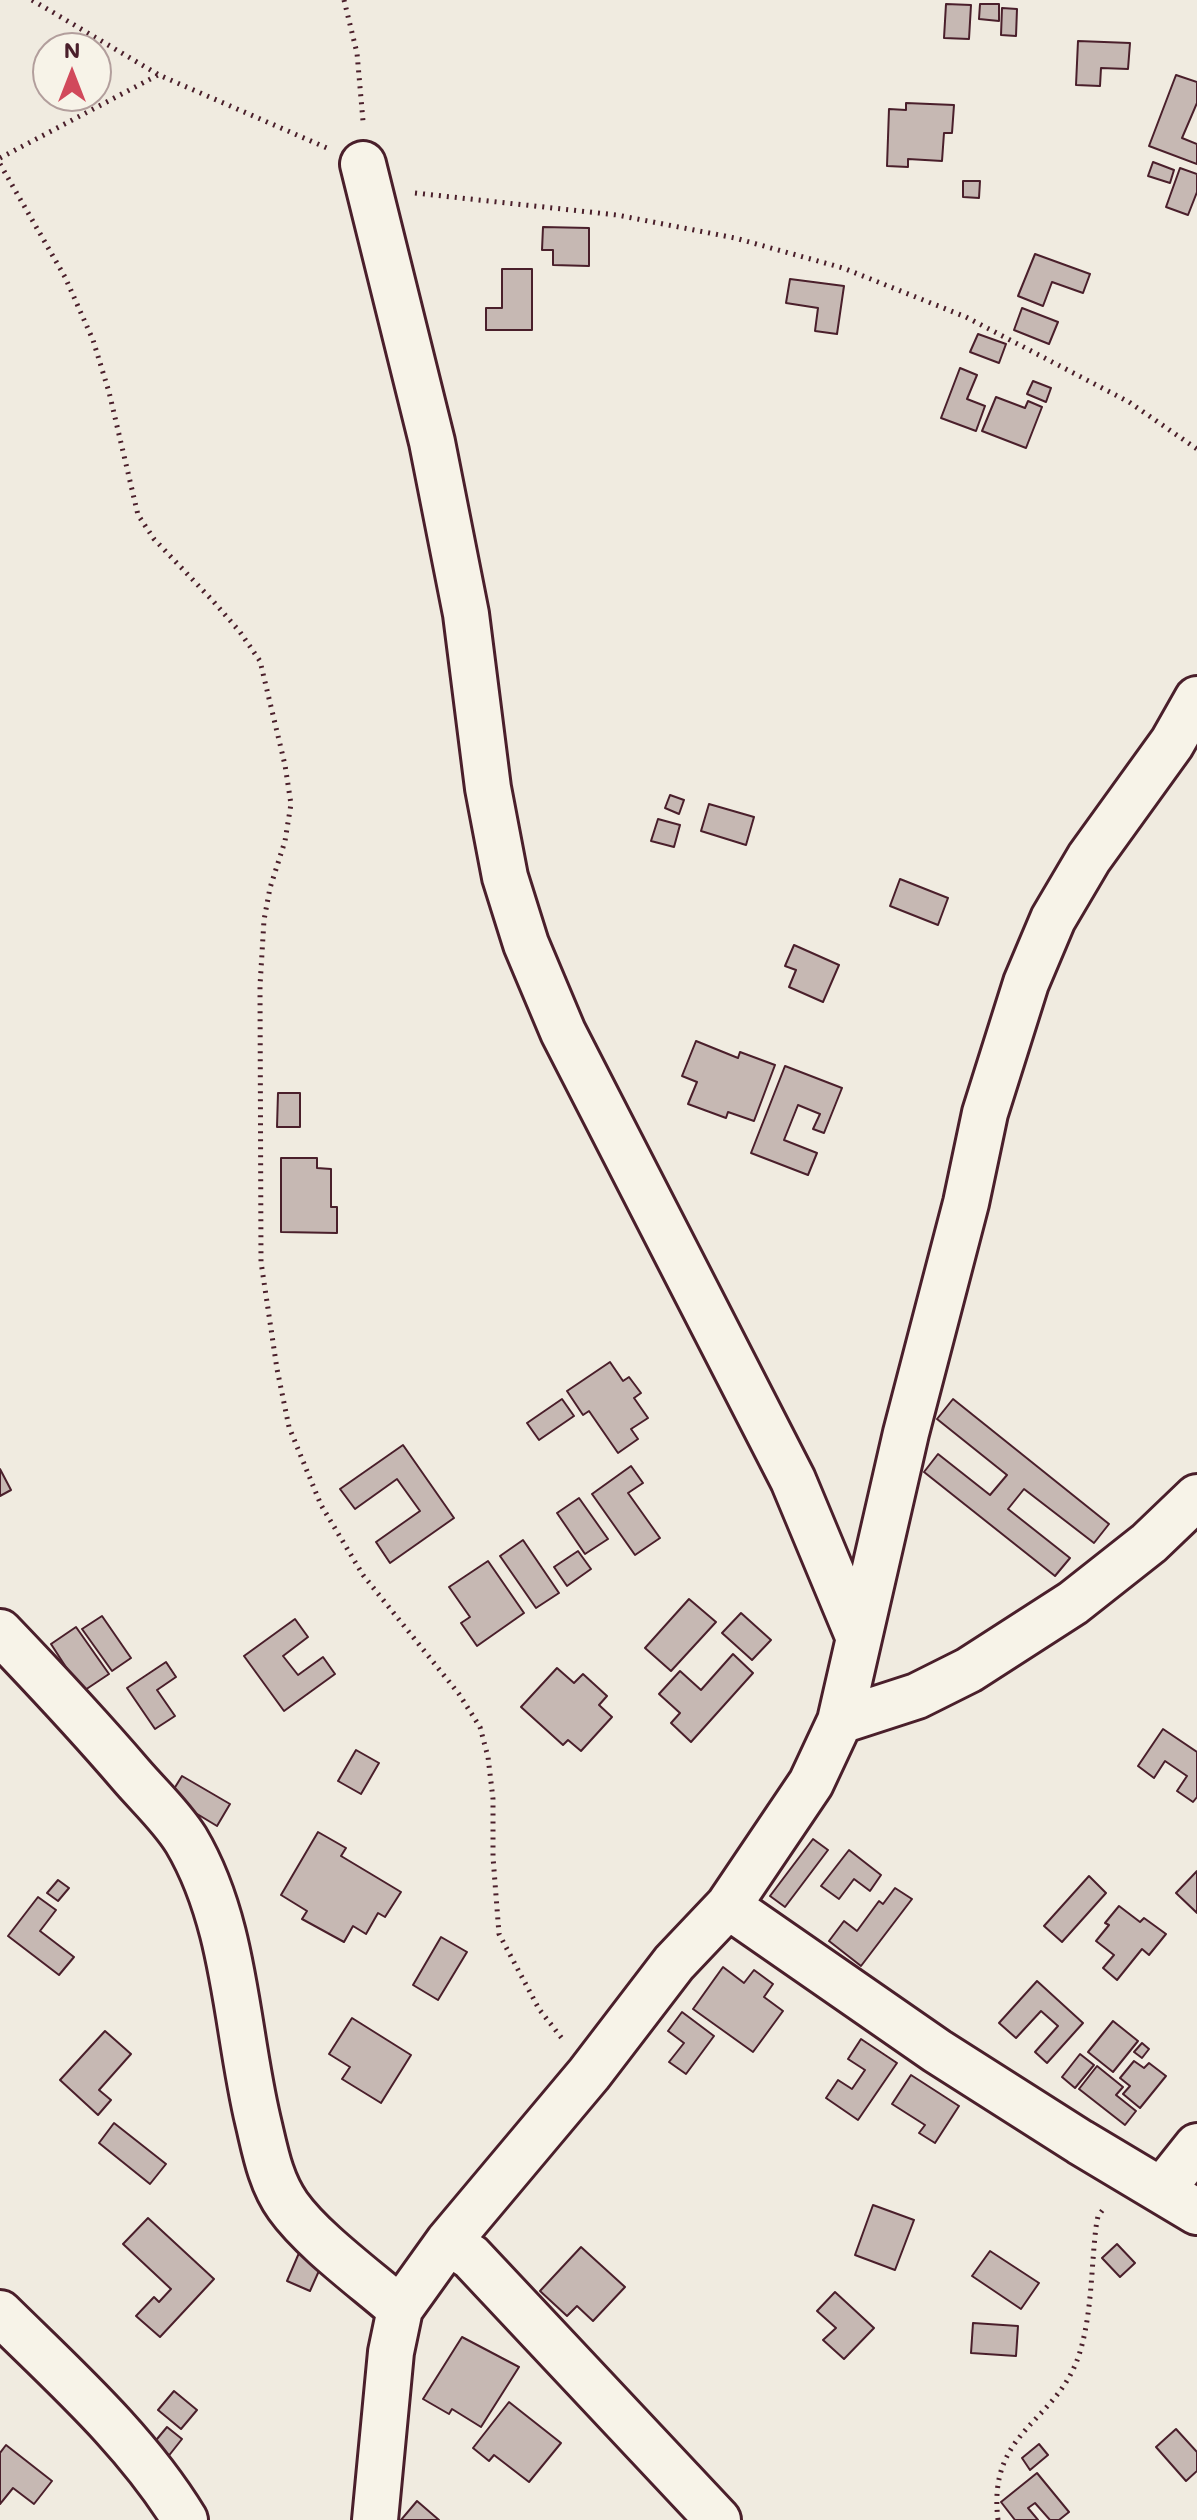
<!DOCTYPE html>
<style>
body{margin:0}
#map{position:relative;width:1197px;height:2520px;overflow:hidden;background:#f0ebe0;font-family:Mali,sans-serif}
canvas{display:block}
.north{position:absolute;left:32px;top:32px;width:80px;height:80px;box-sizing:border-box;background:#f7f3e8;border:2px solid #b29e9c;border-radius:50%;rotate:0deg;font-size:22px;font-weight:700;line-height:32px;text-align:center;color:#4a1f2b}
.north::after{content:'';display:block;margin:auto;width:28px;height:36px;background:#d1495b;clip-path:polygon(50% 0,100% 100%,50% 72%,0 100%)}
</style>
<div id="map">
<canvas width="1197" height="2520"></canvas>
<div class="north">N</div>
</div>
<script>
const ctx = document.querySelector('canvas').getContext('2d');
ctx.lineJoin = 'round';
function paint(path, color) {
  ctx.fillStyle = color;
  ctx.fill(path, 'evenodd');
}
function trace(path, color, width, dash) {
  ctx.strokeStyle = color;
  ctx.lineWidth = width;
  ctx.lineCap = dash ? 'butt' : 'round';
  ctx.setLineDash(dash || []);
  ctx.stroke(path);
}
const building = new Path2D(`
 M946,4L971,5L969,39L944,38Z
 M980,4H999V21L979,19Z
 M1002,8L1017,9L1016,36L1001,35Z
 M1078,41L1130,43L1128,69L1101,68L1100,86L1076,85Z
 M1176,75L1197,82V103L1182,138L1197,144V164L1149,146Z
 M906,103L954,105L952,133H944L942,161L908,159V167L887,166L889,109L906,110Z
 M1153,162L1174,170L1170,183L1148,176Z
 M1180,168L1197,174V192L1188,215L1166,207Z
 M963,181H980L979,198L963,197Z
 M543,227L589,228V266L553,265V250H542Z
 M1035,254L1090,274L1083,293L1052,282L1043,306L1018,296Z
 M502,269H532V330H486V308H502Z
 M790,279L844,286L837,334L815,331L818,308L786,303Z
 M1022,308L1058,322L1049,344L1014,330Z
 M978,334L1006,344L999,363L970,352Z
 M960,368L977,375L967,399L985,406L976,431L941,418Z
 M1033,381L1051,388L1046,402L1027,394Z
 M996,397L1025,408L1028,401L1042,407L1026,448L982,431Z
 M670,795L684,800L679,814L665,808Z
 M709,804L754,817L746,845L701,831Z
 M658,819L680,825L674,847L651,841Z
 M900,879L948,898L938,925L890,906Z
 M794,945L839,965L823,1002L789,987L796,970L785,966Z
 M696,1041L738,1058L740,1052L775,1065L754,1121L728,1112L726,1118L688,1104L697,1082L682,1076Z
 M785,1066L842,1088L824,1133L813,1129L820,1114L798,1105L784,1140L817,1153L808,1175L751,1153Z
 M278,1093H300V1127H277Z
 M281,1158H317V1168L331,1169V1207H337V1233L281,1232Z
 M610,1362L623,1381L629,1377L641,1393L634,1398L648,1418L631,1429L638,1439L618,1453L589,1411L583,1415L567,1391Z
 M562,1399L574,1416L539,1440L527,1423Z
 M953,1399L1109,1524L1094,1543L1024,1489L1008,1509L1070,1558L1055,1576L924,1472L938,1454L990,1495L1007,1475L937,1419Z
 M403,1445L454,1518L390,1563L376,1542L420,1511L397,1479L355,1509L340,1489Z
 M631,1466L643,1483L628,1493L660,1538L635,1555L592,1494Z
 M0,1469L11,1490L0,1496Z
 M579,1498L608,1539L585,1554L557,1513Z
 M523,1540L559,1593L536,1608L500,1556Z
 M578,1551L591,1569L567,1586L554,1567Z
 M488,1561L524,1613L477,1646L461,1623L470,1617L449,1587Z
 M689,1599L716,1622L671,1671L645,1648Z
 M741,1613L771,1640L752,1660L722,1633Z
 M102,1616L131,1658L112,1671L82,1629Z
 M295,1619L308,1637L283,1656L298,1675L323,1657L335,1674L284,1711L244,1656Z
 M76,1627L109,1674L82,1692L51,1644Z
 M733,1654L753,1673L691,1742L671,1723L680,1713L659,1694L680,1671L701,1690Z
 M166,1662L176,1677L157,1690L175,1716L155,1729L127,1688Z
 M557,1668L574,1683L583,1674L607,1696L599,1705L612,1717L581,1751L568,1740L563,1745L521,1707Z
 M1163,1729L1197,1752V1797L1193,1802L1177,1791L1187,1776L1165,1761L1154,1778L1138,1766Z
 M356,1750L379,1763L361,1794L338,1781Z
 M182,1776L230,1804L217,1826L169,1797Z
 M318,1832L346,1848L341,1856L401,1892L385,1917L378,1913L366,1934L353,1926L344,1942L302,1919L307,1911L281,1895Z
 M813,1839L828,1850L785,1907L770,1896Z
 M849,1850L881,1875L870,1891L854,1879L839,1899L821,1886Z
 M1197,1871V1913L1176,1893Z
 M1089,1876L1106,1893L1062,1942L1044,1926Z
 M58,1880L69,1888L58,1901L47,1893Z
 M895,1888L912,1899L861,1966L829,1941L844,1921L857,1931L879,1901L883,1904Z
 M38,1897L56,1910L40,1931L74,1957L59,1975L8,1936Z
 M1119,1906L1140,1922L1144,1918L1166,1934L1149,1955L1142,1949L1117,1980L1103,1968L1114,1955L1096,1941L1109,1925L1105,1923Z
 M441,1937L467,1952L438,2000L413,1985Z
 M723,1967L744,1983L754,1970L773,1984L764,1997L783,2011L753,2052L693,2009Z
 M1037,1981L1083,2023L1047,2063L1035,2052L1058,2026L1041,2011L1016,2038L999,2023Z
 M682,2012L714,2036L686,2074L669,2062L684,2043L668,2031Z
 M352,2018L411,2055L381,2103L342,2079L350,2067L329,2054Z
 M1113,2021L1138,2041L1113,2072L1088,2052Z
 M105,2031L131,2054L99,2090L111,2100L98,2115L60,2080Z
 M861,2039L897,2063L858,2120L826,2098L838,2080L852,2089L865,2070L848,2059Z
 M1142,2043L1149,2049L1142,2058L1134,2052Z
 M1080,2054L1094,2065L1075,2088L1062,2077Z
 M1134,2061L1144,2068L1149,2063L1166,2076L1140,2108L1123,2094L1130,2086L1120,2078Z
 M1097,2066L1123,2087L1116,2095L1136,2111L1125,2125L1079,2089Z
 M911,2075L959,2106L935,2143L919,2133L925,2125L892,2104Z
 M114,2123L166,2164L150,2184L99,2143Z
 M873,2205L914,2220L895,2270L855,2255Z
 M148,2218L214,2279L160,2337L136,2316L154,2297L159,2302L171,2289L123,2244Z
 M1117,2244L1135,2263L1120,2277L1102,2258Z
 M581,2247L625,2287L593,2321L577,2306L567,2316L540,2291Z
 M990,2251L1039,2283L1021,2309L972,2276Z
 M299,2253L322,2264L310,2291L287,2281Z
 M835,2292L874,2328L844,2359L823,2340L836,2328L817,2311Z
 M973,2323L1018,2326L1016,2356L971,2353Z
 M462,2337L519,2367L481,2427L452,2409L449,2414L423,2399Z
 M174,2391L197,2410L181,2429L158,2410Z
 M509,2402L561,2443L529,2482L494,2455L489,2461L473,2448Z
 M167,2427L182,2439L167,2458L152,2445Z
 M1176,2429L1197,2452V2471L1186,2481L1156,2447Z
 M1039,2444L1048,2455L1030,2470L1022,2458Z
 M6,2445L52,2481L34,2504L13,2488L0,2504V2453Z
 M1037,2473L1069,2512L1059,2520H1050L1035,2503L1028,2508L1038,2520H1015L1001,2502Z
 M417,2501L439,2520H401Z`);
paint(building, '#c6b8b3');
trace(building, '#4a1f2b', 2);
const minor = new Path2D(`
 M363,164L432,442L466,614L488,788L505,877L526,944L563,1032L793,1480L858,1636
 M0,1632C45,1679 89,1726 131,1775C149,1796 171,1816 186,1840C236,1924 236,2029 258,2121C265,2150 270,2181 288,2206C313,2241 367,2280 400,2309
 M840,1721L917,1696L969,1670L1073,1603L1149,1543L1197,1497
 M728,1906L937,2051L1080,2142L1197,2212
 M1162,2190L1197,2146
 M448,2242L471,2257L718,2520
 M0,2313C65,2377 137,2441 185,2520
 M375,2520L391,2352L400,2309L448,2242L589,2074L674,1963L728,1906L811,1783L840,1721L906,1433L966,1203L985,1113L1026,983L1053,919L1089,858L1172,743L1197,699`);
trace(minor, '#4a1f2b', 50);
trace(new Path2D(`
 M32,0L159,75L327,148
 M344,0L357,53L363,121
 M0,158L158,75
 M0,164L65,277L93,340L109,392L138,515L154,539L213,601L240,632L260,661L285,765L291,804L285,841L270,888L264,920L260,986L261,1262L277,1369L289,1427L321,1505L363,1575L459,1694L480,1727L488,1757L493,1799V1857L499,1934L539,2009L564,2041
 M415,193L617,215L735,238L843,268L966,317L1129,402L1197,449
 M998,2520C987,2430 1056,2424 1079,2355C1092,2315 1091,2269 1096,2227L1098,2216L1105,2207`), '#4a1f2b', 5, [2, 6]);
trace(minor, '#f7f3e8', 44);
</script>
